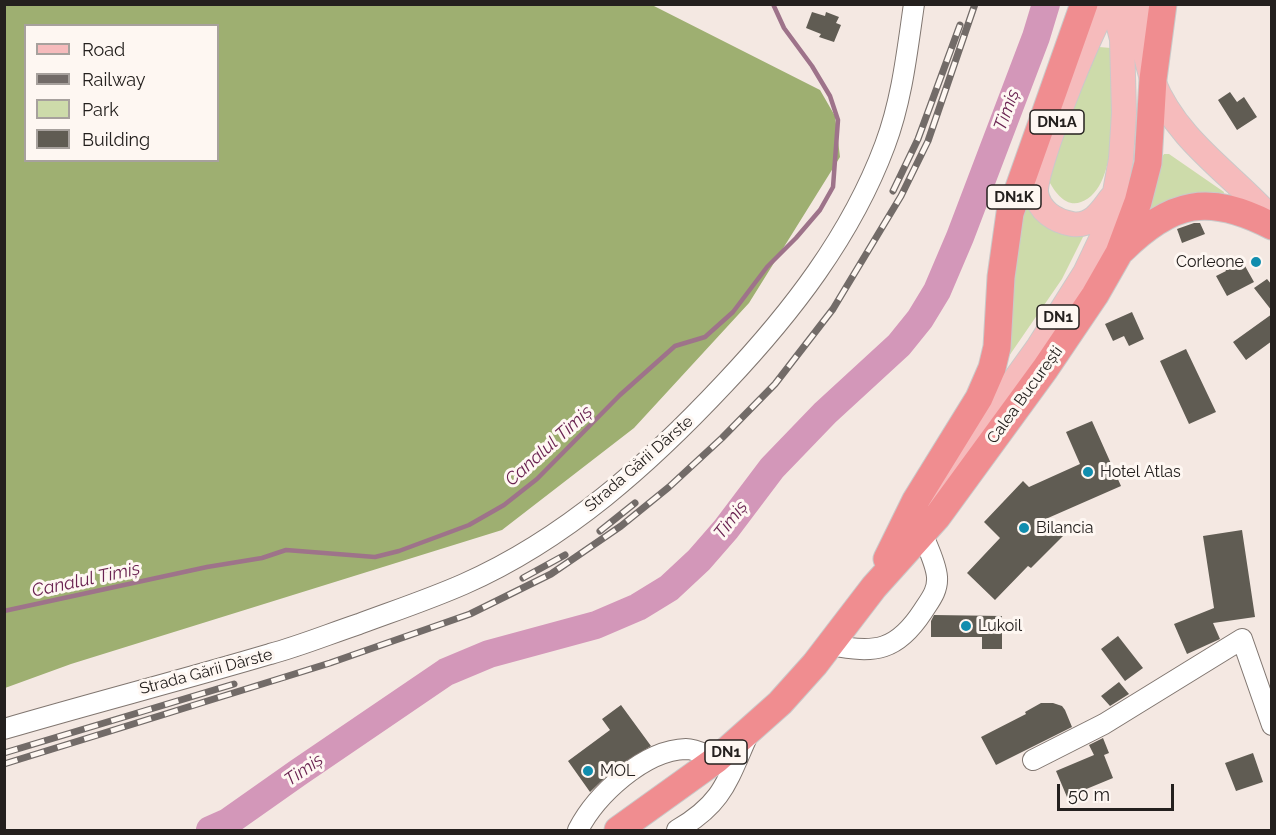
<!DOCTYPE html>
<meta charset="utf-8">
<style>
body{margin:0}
#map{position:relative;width:1276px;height:835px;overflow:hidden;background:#f4e8e2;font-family:Raleway,sans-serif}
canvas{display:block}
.frame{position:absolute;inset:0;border:6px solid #24201e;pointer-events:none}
.legend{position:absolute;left:24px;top:24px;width:195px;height:138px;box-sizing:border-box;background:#fef7f2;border:2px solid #a7a19d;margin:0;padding:8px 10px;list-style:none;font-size:18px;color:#24201e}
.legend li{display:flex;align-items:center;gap:12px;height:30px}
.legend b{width:30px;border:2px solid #a7a19d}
.scale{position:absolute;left:1057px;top:784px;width:117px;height:27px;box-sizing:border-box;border:3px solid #24201e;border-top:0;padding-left:8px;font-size:18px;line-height:21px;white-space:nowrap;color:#24201e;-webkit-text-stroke:4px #fef7f2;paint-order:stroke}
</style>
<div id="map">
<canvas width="1276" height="835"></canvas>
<div class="frame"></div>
<ul class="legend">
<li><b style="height:8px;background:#f6bbbc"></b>Road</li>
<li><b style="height:8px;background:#726b68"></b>Railway</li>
<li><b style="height:16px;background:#cddbaa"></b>Park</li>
<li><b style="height:16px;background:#605c53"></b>Building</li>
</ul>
<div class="scale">50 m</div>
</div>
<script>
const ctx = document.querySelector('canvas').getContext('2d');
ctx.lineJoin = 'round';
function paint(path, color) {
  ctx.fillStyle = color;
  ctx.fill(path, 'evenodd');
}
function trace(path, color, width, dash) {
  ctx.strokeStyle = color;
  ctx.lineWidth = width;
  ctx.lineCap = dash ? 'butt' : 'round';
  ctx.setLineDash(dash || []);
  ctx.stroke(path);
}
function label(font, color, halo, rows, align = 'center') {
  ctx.font = font + ' Raleway,sans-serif';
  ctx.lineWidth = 6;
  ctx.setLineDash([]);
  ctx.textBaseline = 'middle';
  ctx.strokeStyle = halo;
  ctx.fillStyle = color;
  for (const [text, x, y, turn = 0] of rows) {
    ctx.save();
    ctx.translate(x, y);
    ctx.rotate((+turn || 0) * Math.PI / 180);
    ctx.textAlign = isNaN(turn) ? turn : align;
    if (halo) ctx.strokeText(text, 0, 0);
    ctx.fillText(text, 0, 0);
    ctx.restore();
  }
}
paint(new Path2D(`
 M1099,47L1111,48L1112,53C1112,89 1122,188 1081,202C1067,208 1055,193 1049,181L1051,165L1095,51Z
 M1164,154H1169L1224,192L1223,196C1190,194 1173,194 1145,214L1160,160Z
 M1026,194L1090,223L1062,279L998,372Z`), '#cddbaa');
paint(new Path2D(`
 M4,5H652L820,90L835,116L840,157L749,303L634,428L502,530L71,664L5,688ZM26,26H218V160H26Z`), '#9eaf71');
trace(new Path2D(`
 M4,611L207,567L262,558L286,550L375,557L399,551L469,525L504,505L537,479L620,395L675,346L705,337L733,312L767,267L796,238L820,210L833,187L838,120L830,96L812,66L784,28L773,4`), '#9e738a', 4.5);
trace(new Path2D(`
 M210,830L228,822L299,772L446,672L489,654L596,625L638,607L669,588L699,560L726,529L772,468L825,413L899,345L920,319L937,291L960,237L1036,37L1046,4`), '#d397b9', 28);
paint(new Path2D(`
 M812,12L825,16L826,12L839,17L836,23L841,25L834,42L819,37L821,34L806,28Z
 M1230,92L1237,102L1244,97L1257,117L1237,130L1218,100Z
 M1194,223H1200L1205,234L1182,243L1177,229Z
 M1240,257L1254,282L1227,296L1216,276L1226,271L1224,266Z
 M1267,279L1272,285V311L1254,288Z
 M1132,312L1144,339L1129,346L1124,336L1113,341L1105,324Z
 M1272,314V341L1246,360L1233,342Z
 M1186,349L1216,412L1189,424L1160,361Z
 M1092,421L1121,486L1048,518L1065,534L1031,568L1028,566L995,600L967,573L1000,538L984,522L1023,481L1029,487L1080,464L1066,432Z
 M1242,530L1255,617L1213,623L1220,639L1187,654L1174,624L1214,608L1203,536Z
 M934,615L1002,616V649H982V637H931V621Z
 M1118,636L1143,668L1125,681L1101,649Z
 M1119,682L1129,694L1110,706L1101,696Z
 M1041,703H1053L1062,706L1065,710L1072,727L996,765L981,737L1026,714L1025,712Z
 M621,705L651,746L616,767L590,792L568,761L610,730L602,719Z
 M1103,738L1109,753L1104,755L1113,778L1067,797L1056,771L1094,755L1089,745Z
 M1253,753L1263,782L1236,791L1225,763Z`), '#605c53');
const minor = new Path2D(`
 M831,645C875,654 897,651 923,611C930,600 938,591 937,577C936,563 927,546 922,533
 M4,729C93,703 182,680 270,654C300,646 329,634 359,624C394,611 430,599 464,584C566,539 650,463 725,383C791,313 851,236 885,145C902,100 907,52 914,4
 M1033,760L1104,724L1242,639L1272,725
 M578,830C596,795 644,750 686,749C696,749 708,756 717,759
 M677,830C722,804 727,782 747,737`);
const major = new Path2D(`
 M1107,4C1091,28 1034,168 1036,193C1039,211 1055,221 1072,224C1091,227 1101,212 1111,198
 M1137,4C1142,29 1144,57 1153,81C1177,141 1231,173 1272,219
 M910,533L978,431L1039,346L1085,273L1104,233L1115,192L1121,159L1124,113L1122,39L1113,4`);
const highway = new Path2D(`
 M1122,250C1172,201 1208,193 1272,226
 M887,559L916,500L979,398L992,368L997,347L1001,277L1010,213L1084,4
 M618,830L717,759L780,703L815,664L874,587L937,517L1045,369L1095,295L1119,253L1138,202L1148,163L1153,79L1163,4`);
trace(minor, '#807670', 22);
trace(major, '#cac9c9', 26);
trace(highway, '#cac9c9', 29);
trace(minor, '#fff', 20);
trace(major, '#f6bbbc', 24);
trace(highway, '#f08d90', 27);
const rail = new Path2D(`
 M893,191L918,139L960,25
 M600,531L635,503
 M523,578L565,555
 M4,753L234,684
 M4,764L330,663L470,614L551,574L621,526L669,487L722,438L775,384L833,309L901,196L928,141L975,4`);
trace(rail, '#726b68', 7);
trace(rail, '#fef7f2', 4.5, [14]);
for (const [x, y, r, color] of [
 [1256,262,6,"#118dae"],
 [1088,472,6,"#118dae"],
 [1024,528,6,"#118dae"],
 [966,626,6,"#118dae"],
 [588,771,6,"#118dae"]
]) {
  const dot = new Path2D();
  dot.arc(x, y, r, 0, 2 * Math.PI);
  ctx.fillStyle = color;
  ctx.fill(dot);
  trace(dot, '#fef7f2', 2);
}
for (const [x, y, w] of [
 [1057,122,54],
 [1014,197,54],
 [1058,317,42],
 [726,752,42]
]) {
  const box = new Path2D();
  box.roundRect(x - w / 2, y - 12, w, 24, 4.5);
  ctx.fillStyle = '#fef7f2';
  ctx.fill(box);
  trace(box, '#24201e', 1.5);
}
label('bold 15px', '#24201e', null, [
 ["DN1A",1057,122],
 ["DN1K",1014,197],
 ["DN1",1058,317],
 ["DN1",726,752]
]);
label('16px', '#24201e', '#fef7f2', [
 ["Corleone",1244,262,"right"],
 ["Hotel Atlas",1100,472],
 ["Bilancia",1036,528],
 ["Lukoil",978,626],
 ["MOL",600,771]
], 'left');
label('16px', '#24201e', '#fef7f2', [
 ["Calea București",1025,395,-54],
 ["Strada Gării Dârste",639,464,-41],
 ["Strada Gării Dârste",206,672,-15]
]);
label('italic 18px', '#6a2351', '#fef7f2', [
 ["Timiș",1007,110,-70],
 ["Canalul Timiș",549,446,-42],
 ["Timiș",731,520,-52],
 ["Canalul Timiș",86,580,-12],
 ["Timiș",304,770,-35]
]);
</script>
